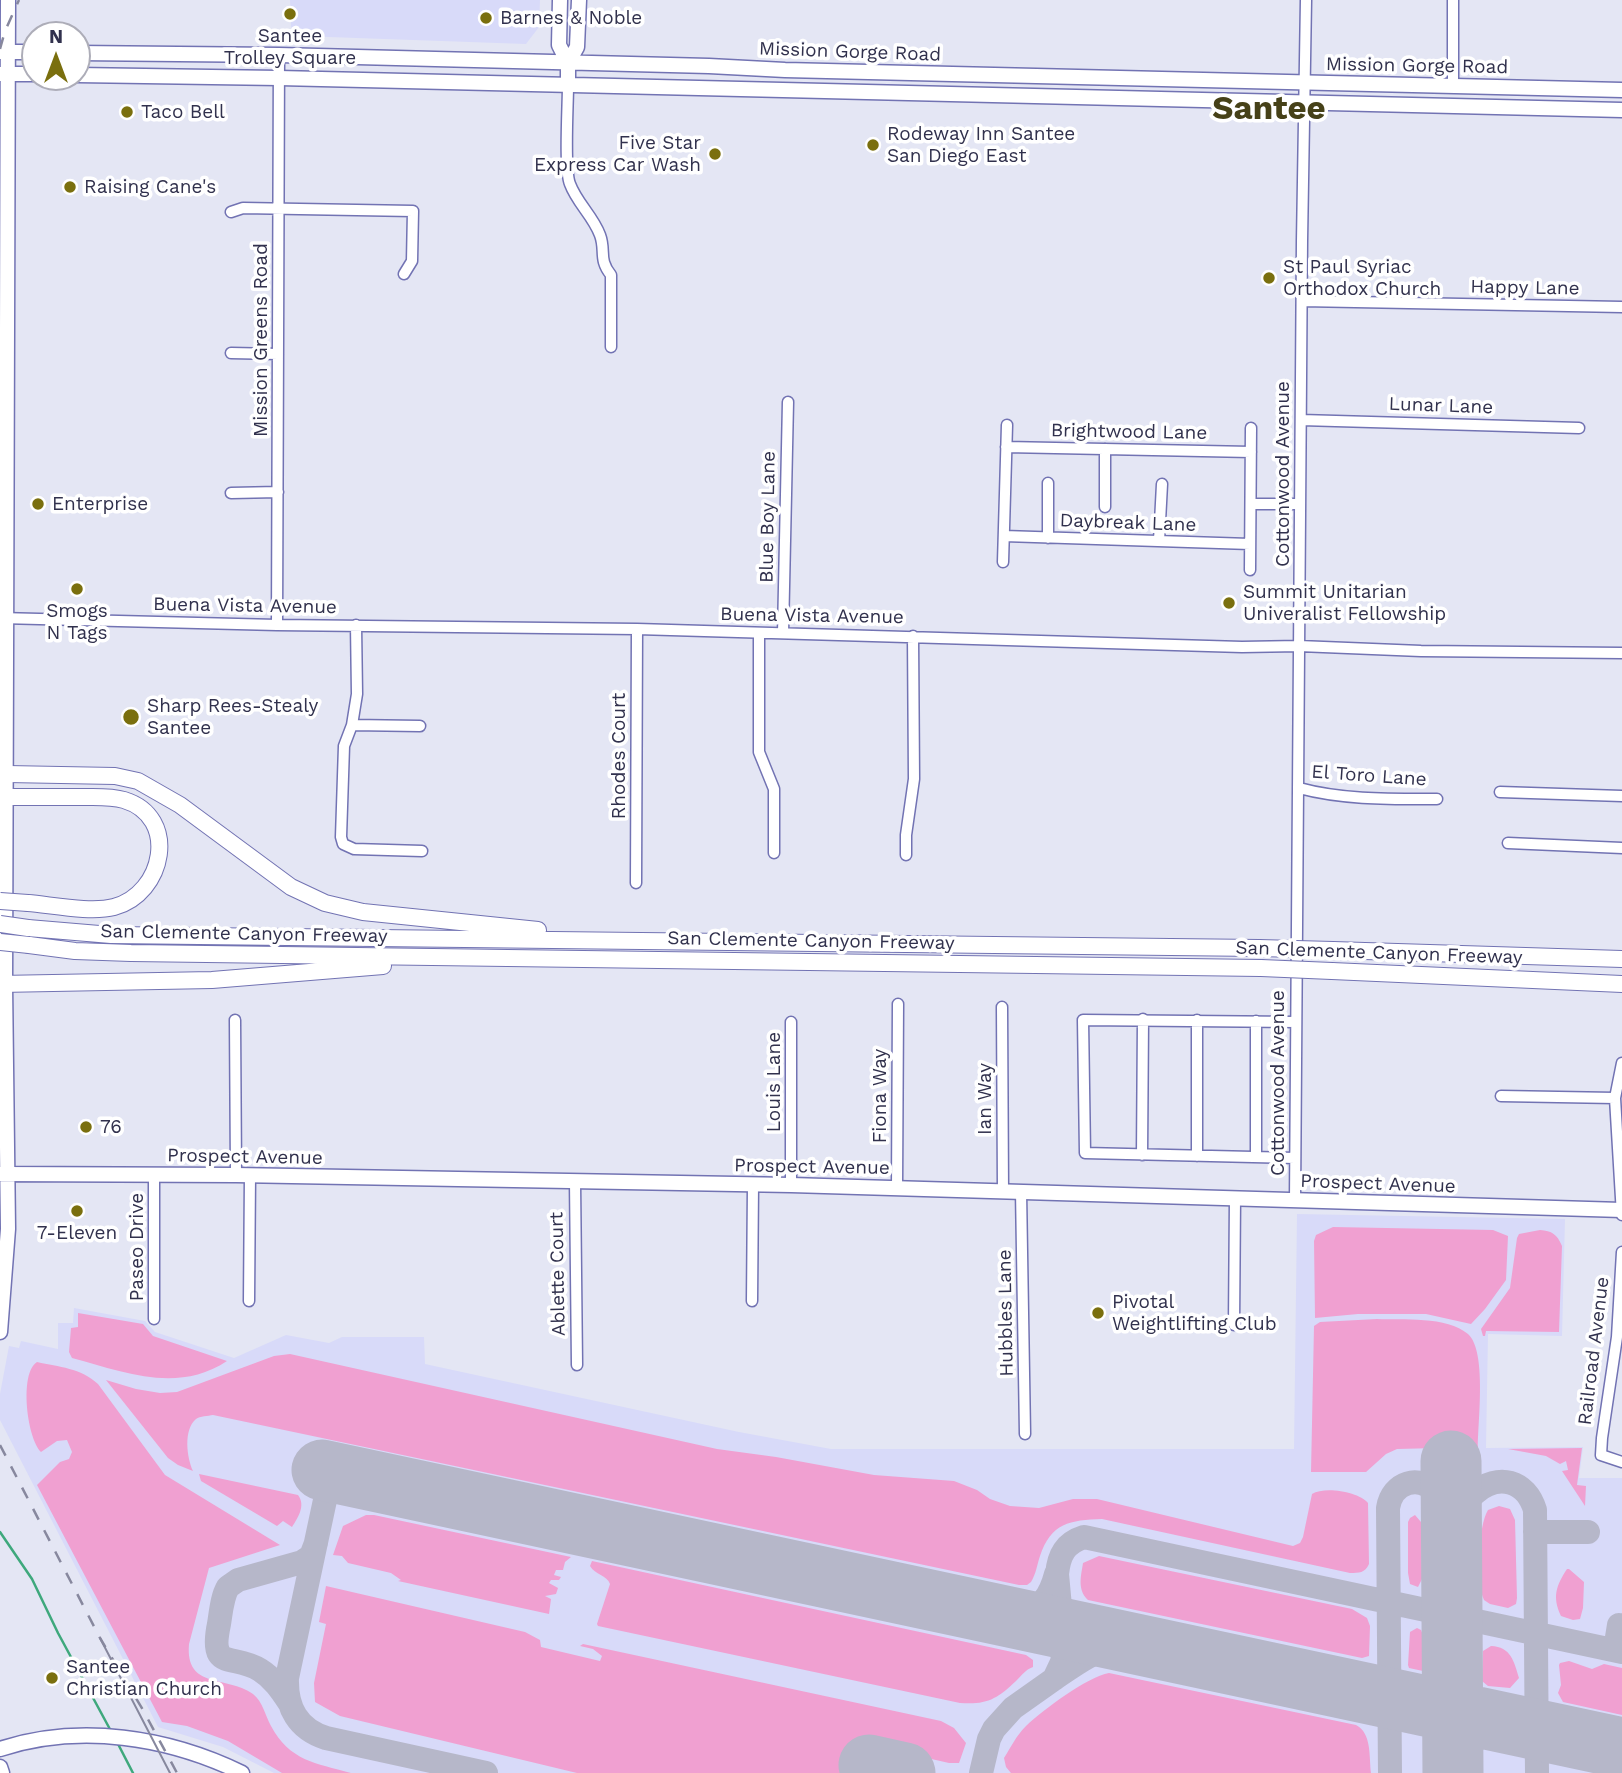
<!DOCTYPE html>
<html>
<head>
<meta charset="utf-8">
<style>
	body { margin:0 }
	#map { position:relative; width:1622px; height:1773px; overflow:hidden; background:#e4e6f4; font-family:"Work Sans",sans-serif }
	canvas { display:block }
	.north { position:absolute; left:21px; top:21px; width:70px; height:70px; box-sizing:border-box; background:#fff; border:2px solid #adadb8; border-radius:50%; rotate:0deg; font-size:19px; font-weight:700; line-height:28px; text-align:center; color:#31314d }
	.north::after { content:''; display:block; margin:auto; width:24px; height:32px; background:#7a6f0e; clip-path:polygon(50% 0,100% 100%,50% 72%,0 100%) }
</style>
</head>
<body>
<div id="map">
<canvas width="1622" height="1773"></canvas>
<div class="north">N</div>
</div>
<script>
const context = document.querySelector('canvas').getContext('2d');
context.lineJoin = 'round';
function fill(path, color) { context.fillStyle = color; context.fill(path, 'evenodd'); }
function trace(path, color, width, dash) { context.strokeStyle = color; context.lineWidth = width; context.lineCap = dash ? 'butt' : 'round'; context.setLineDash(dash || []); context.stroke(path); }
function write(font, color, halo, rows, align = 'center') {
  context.font = font + ' "Work Sans",sans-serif'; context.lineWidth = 7; context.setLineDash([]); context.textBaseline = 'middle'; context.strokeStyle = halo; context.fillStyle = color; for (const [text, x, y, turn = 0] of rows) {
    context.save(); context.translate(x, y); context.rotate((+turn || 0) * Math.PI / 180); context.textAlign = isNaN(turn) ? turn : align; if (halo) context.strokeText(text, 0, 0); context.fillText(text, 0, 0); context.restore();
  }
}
fill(new Path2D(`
	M290 0H540L539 27 526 44 300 36 291 27Z
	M1297 1214 1565 1219 1562 1336 1488 1334 1486 1448 1583 1447 1579 1478H1622V1773H274L223 1747 158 1727 0 1420V1394L9 1346 19 1348 21 1341 58 1349V1323H73L74 1308 145 1321 155 1332 234 1358 286 1335 329 1343 342 1337H424L425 1364 739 1432 831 1449H1294Z`), '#d8daf9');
fill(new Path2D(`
	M1333 1227 1493 1230 1508 1236 1506 1280 1485 1309 1471 1324 1426 1314H1358L1315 1318 1314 1241 1316 1235Z
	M1540 1230C1552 1231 1557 1234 1562 1246L1559 1332 1486 1331 1485 1336H1483L1481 1329 1510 1288 1517 1238 1519 1234Z
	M78 1313 143 1324 153 1336 227 1361C177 1394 124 1372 72 1358L69 1352 71 1328 78 1327Z
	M1377 1319C1402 1320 1447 1316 1468 1334 1487 1351 1478 1421 1478 1447L1397 1449 1386 1454 1366 1472H1311L1314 1326 1320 1322Z
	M290 1354 717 1449 776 1457 874 1475 954 1481 977 1490 990 1499 1010 1506 1039 1508 1073 1499H1097L1293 1546 1300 1543 1303 1537 1312 1494C1325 1486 1359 1492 1368 1503L1369 1564C1365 1573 1359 1573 1350 1573L1102 1519C1070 1520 1051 1523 1040 1556 1037 1565 1036 1574 1031 1582L1027 1585H1019L213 1415C208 1416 200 1416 196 1419 183 1430 187 1458 193 1471L178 1465 168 1458 106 1380 136 1389 160 1393 177 1392 274 1356Z
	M37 1362C59 1367 81 1368 98 1384L165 1475 280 1545 209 1568 189 1644C185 1690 227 1675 253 1694 263 1702 265 1715 271 1726 290 1761 315 1763 351 1773H282L228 1741 187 1726 162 1722 37 1485 60 1462 69 1459 72 1452 67 1440 57 1441 41 1452C27 1438 19 1373 37 1362Z
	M1582 1448 1577 1485 1586 1486 1585 1506 1562 1471 1568 1470 1566 1461 1560 1464 1546 1456 1508 1449Z
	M199 1474 298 1495C306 1505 298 1518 292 1527L283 1521 277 1526 201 1481Z
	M1499 1506 1510 1509 1515 1520 1517 1598 1516 1604 1508 1608 1490 1604 1484 1600C1476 1583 1478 1526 1488 1510Z
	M366 1515H374L571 1557 565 1562 563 1570H556L554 1575 561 1577 559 1580H551L549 1583 558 1588 556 1594 545 1596 551 1599 549 1614 398 1581 401 1580 391 1573 348 1563 342 1556 333 1555 343 1526Z
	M1415 1515 1421 1522 1422 1579 1418 1587 1410 1584 1408 1573V1522L1410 1518Z
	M1099 1556 1352 1609 1367 1618 1370 1626 1369 1656 1362 1658 1088 1600C1077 1590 1081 1576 1083 1563Z
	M592 1561 1026 1655 1033 1660V1667C1025 1670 1022 1675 1016 1681 997 1699 987 1705 960 1703L598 1626 597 1624 610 1584C607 1575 595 1575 590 1566Z
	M1567 1569H1569L1584 1582 1583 1608 1580 1619 1573 1620 1561 1616C1552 1597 1556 1586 1567 1569Z
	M326 1586 525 1632 540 1640 541 1647 600 1661 602 1656 593 1649 580 1646 583 1644 941 1721 954 1728 966 1743 959 1763H949L870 1745 866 1748 859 1773H577L340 1716 315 1702 314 1683 326 1624 319 1622Z
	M1417 1628 1421 1630 1423 1635V1671L1409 1668 1408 1665 1410 1632Z
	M1491 1646C1511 1647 1514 1661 1519 1678L1510 1688 1488 1686 1482 1681 1483 1651Z
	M1569 1661 1592 1669 1604 1664 1622 1668V1715L1563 1702 1558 1693 1561 1685 1559 1665 1560 1663Z
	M1109 1673 1356 1725C1372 1733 1369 1757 1371 1773H1011L1006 1767 1004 1758C1011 1747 1016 1736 1026 1726 1043 1710 1087 1677 1109 1673Z`), '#f0a0d1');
trace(new Path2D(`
	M0 1532 32 1579 58 1633 112 1733
	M117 1742 133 1773`), '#3ea87c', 2.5);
trace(new Path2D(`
	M331 1472 287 1678C286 1708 298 1729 326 1738L486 1773
	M1451 1531C1457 1517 1463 1503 1475 1493 1498 1473 1526 1480 1535 1510L1537 1773
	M1535 1532H1588
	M930 1598 1018 1616C1041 1609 1050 1597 1056 1574
	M1059 1600C1068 1633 1100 1634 1129 1641
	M1615 1650 1619 1625
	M1054 1679C1073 1666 1097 1648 1121 1645 1144 1643 1198 1659 1223 1664
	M289 1702C281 1690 273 1678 260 1670 232 1653 209 1672 219 1624 221 1612 222 1597 228 1587L238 1580 302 1562 311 1556 316 1543
	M981 1773 989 1739 994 1729 1013 1708 1054 1679 1062 1662 1064 1650 1057 1574C1059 1555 1065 1543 1084 1537L1622 1652
	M1390 1773 1388 1508C1392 1482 1420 1473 1437 1494 1445 1504 1448 1518 1451 1531`), '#b6b7c9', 24);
trace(new Path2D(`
	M1451 1461 1453 1773
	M322 1470 1622 1748
	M869 1765 905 1773`), '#b6b7c9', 61);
const minor = new Path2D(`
	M568 86C568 105 564 170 570 184 577 203 593 216 600 235 606 251 598 259 611 275V347
	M1453 86V0
	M231 212 243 208 413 211 412 261 404 274
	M1302 301 1622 307
	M231 353 278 354
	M1301 420 1579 428
	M1006 447 1251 452
	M231 493 278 492
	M1251 504H1300
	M1105 507V449
	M1004 536 1250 544
	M1048 538V483
	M1159 541 1162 484
	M1003 562 1007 425
	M1250 570 1251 428
	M0 618 277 625 637 629 1242 647 1299 646 1421 651 1622 653
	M277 625 279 55
	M356 625 357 694 352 725 344 746 341 837 343 844 354 849 422 851
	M759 633V752L774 789V853
	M783 633 788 402
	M352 725 420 726
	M1299 788C1343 800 1391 799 1437 799
	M1500 792 1622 796
	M1508 843 1622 848
	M906 855V835L914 779 913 636
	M636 883 637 629
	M1002 1007 1003 1192
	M235 1020 236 1175
	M791 1022V1185
	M1622 1063 1615 1098 1622 1215
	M1501 1096 1615 1098
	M1142 1155 1143 1019
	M1197 1156V1020
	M1256 1157V1021
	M1295 1158 1085 1153 1083 1020 1296 1022
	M154 1175V1319
	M575 1182 577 1365
	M897 1188 898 1004
	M1021 1191 1025 1434
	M1295 1200 1302 241 1306 0
	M1622 1252 1617 1337 1602 1438 1601 1455 1622 1462
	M249 1301 250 1175
	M752 1301 753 1185
	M1234 1325 1235 1198`);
const major = new Path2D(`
	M560 0 559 45 568 63V86
	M1 52H35
	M77 53 279 55 709 66 785 70 1622 90
	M568 63 577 47 579 0
	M1 74H35
	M77 75 279 78 1622 110
	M0 1174 236 1175 791 1185 1622 1210
	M0 1332 8 1229 5 984 8 0
	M0 1749C80 1723 168 1737 242 1773
	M0 1767 2 1773`);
const highway = new Path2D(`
	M7 774 115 776 138 781 180 805 291 887 325 903 363 912 538 930
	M7 797C32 797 57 797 82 797 95 797 111 796 124 800 180 817 164 894 114 907 91 913 52 905 28 903
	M28 928 111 935 1259 948
	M29 945 75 951 131 953 1261 968
	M1333 950 1622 959
	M1332 971 1622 984
	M0 984 212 980 383 966`);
trace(minor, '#7273b3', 13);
trace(major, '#7273b3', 17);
trace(highway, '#7273b3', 18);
trace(minor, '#fff', 10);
trace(major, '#fff', 14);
trace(highway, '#fff', 16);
trace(new Path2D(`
	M100 1638 170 1773`), '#87889e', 2);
trace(new Path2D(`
	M0 49 5 31 19 0
	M0 1445 100 1638 143 1710 177 1773`), '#87889e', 2.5, [12, 12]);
const highwayBridge = new Path2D(`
	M0 901 28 903
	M0 924 28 928
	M0 942 29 945
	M1259 948 1333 950
	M1261 968 1332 971`);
trace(highwayBridge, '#7273b3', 18, []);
trace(highwayBridge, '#fff', 16);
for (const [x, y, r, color] of [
	[290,14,7,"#7a6f0e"],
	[486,18,7,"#7a6f0e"],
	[127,112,7,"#7a6f0e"],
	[873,145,7,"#7a6f0e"],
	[715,154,7,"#7a6f0e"],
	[70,187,7,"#7a6f0e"],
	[1269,278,7,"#7a6f0e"],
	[38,504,7,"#7a6f0e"],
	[77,589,7,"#7a6f0e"],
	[1229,603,7,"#7a6f0e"],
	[131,717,9,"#7a6f0e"],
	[86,1127,7,"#7a6f0e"],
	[77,1211,7,"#7a6f0e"],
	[1098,1313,7,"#7a6f0e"],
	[52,1678,7,"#7a6f0e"]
]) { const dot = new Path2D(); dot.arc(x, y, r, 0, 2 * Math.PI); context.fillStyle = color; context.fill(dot); trace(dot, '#fff', 2.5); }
write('19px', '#31314d', '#fff', [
	["Barnes & Noble",500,18],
	["Santee",290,36,"center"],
	["Trolley Square",290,58,"center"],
	["Taco Bell",141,112],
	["Rodeway Inn Santee",887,134],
	["San Diego East",887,156],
	["Five Star",701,143,"right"],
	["Express Car Wash",701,165,"right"],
	["Raising Cane's",84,187],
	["St Paul Syriac",1283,267],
	["Orthodox Church",1283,289],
	["Enterprise",52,504],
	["Summit Unitarian",1243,592],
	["Univeralist Fellowship",1243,614],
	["Smogs",77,611,"center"],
	["N Tags",77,633,"center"],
	["Sharp Rees-Stealy",147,706],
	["Santee",147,728],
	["76",100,1127],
	["7-Eleven",77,1233,"center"],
	["Pivotal",1112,1302],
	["Weightlifting Club",1112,1324],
	["Santee",66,1667],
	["Christian Church",66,1689]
], 'left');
write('19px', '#31314d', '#fff', [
	["Mission Gorge Road",850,52,2],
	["Mission Gorge Road",1417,66,1],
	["Happy Lane",1525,288,1],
	["Mission Greens Road",261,340,-90],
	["Lunar Lane",1441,406,2],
	["Brightwood Lane",1129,432,1],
	["Cottonwood Avenue",1283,474,-90],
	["Blue Boy Lane",768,517,-89],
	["Daybreak Lane",1128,523,2],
	["Buena Vista Avenue",245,606,1],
	["Buena Vista Avenue",812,616,1],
	["Rhodes Court",619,756,-90],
	["El Toro Lane",1369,776,4],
	["San Clemente Canyon Freeway",244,934,1],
	["San Clemente Canyon Freeway",811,941,1],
	["San Clemente Canyon Freeway",1379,953,2],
	["Louis Lane",774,1082,-90],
	["Cottonwood Avenue",1278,1083,-90],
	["Fiona Way",880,1096,-90],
	["Ian Way",985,1099,-90],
	["Prospect Avenue",245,1157,1],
	["Prospect Avenue",812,1167,1],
	["Prospect Avenue",1378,1184,2],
	["Paseo Drive",137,1247,-90],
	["Ablette Court",558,1274,-91],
	["Hubbles Lane",1006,1313,-91],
	["Railroad Avenue",1594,1351,-83]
]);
write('bold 33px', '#464118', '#fff', [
	["Santee",1269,109]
]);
</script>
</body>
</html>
